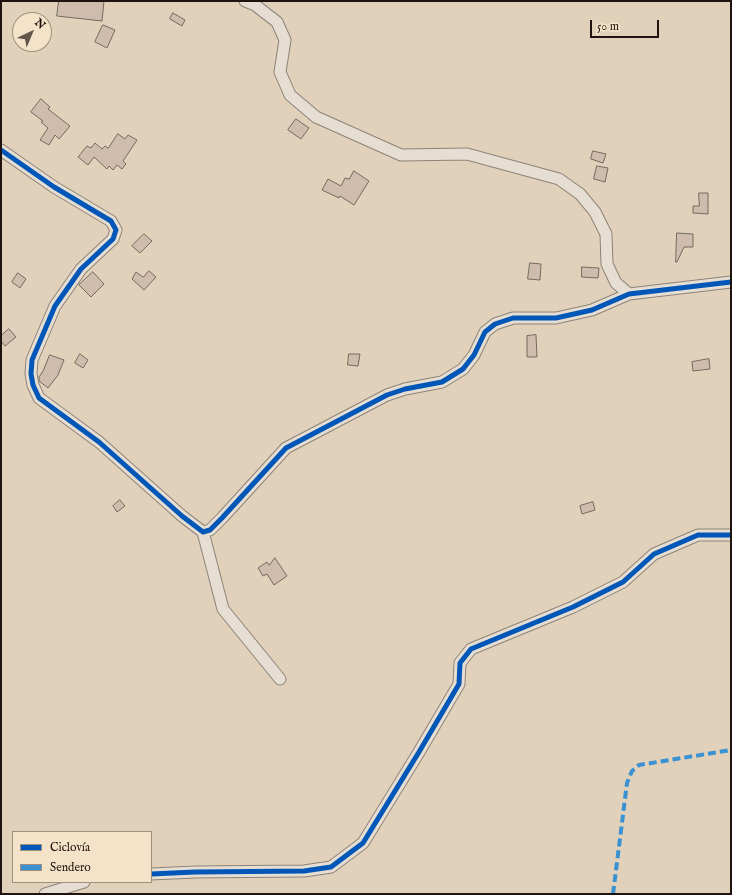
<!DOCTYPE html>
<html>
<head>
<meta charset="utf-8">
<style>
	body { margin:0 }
	#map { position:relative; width:732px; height:895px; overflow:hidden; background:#e1d1bb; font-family:"IM FELL English",serif }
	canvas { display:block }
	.frame { position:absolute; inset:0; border:2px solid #1e130e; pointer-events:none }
	.legend { position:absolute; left:12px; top:831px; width:140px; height:52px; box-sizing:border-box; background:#f5e3c9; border:1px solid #9f907e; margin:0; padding:5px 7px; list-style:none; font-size:12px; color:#1e130e }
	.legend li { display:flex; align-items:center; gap:8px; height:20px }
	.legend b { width:20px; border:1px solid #9f907e }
	.north { position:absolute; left:12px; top:12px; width:40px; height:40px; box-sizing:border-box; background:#f5e3c9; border:1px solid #9f907e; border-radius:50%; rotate:44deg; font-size:11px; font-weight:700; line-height:16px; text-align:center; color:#1e130e }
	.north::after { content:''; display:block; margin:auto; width:14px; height:18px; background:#62564b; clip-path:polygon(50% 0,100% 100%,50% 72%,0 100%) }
	.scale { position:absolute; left:590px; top:20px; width:69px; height:18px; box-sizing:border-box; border:2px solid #1e130e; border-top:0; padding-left:5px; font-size:12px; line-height:14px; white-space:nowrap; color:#1e130e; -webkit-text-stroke:3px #f5e3c9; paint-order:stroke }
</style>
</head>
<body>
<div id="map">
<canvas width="732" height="895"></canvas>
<div class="frame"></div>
<ul class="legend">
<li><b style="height:5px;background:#0057b8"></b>Ciclovía</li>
<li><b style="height:5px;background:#3a92d2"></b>Sendero</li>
</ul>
<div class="north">N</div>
<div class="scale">50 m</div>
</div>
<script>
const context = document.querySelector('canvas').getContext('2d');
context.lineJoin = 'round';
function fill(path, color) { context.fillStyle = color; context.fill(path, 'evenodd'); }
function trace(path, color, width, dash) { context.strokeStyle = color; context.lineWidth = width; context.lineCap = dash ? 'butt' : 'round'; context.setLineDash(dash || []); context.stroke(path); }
const building = new Path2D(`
	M59 1H104L102 21 57 16Z
	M173 13 185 20 182 26 170 19Z
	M103 25 115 30 107 48 95 42Z
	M41 99 50 107 48 109 70 126 59 139 55 135 49 145 40 140 48 128 41 122 43 121 31 112Z
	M296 119 309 128 301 139 288 130Z
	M118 134 125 139 128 135 137 140 123 161 126 164 122 169 117 165 113 170 109 166 107 169 94 157 88 165 78 157 87 146 91 148 95 143 102 149 105 146 108 148Z
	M593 151 606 154 603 163 591 159Z
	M597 166 608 168 605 182 594 179Z
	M354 171 369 181 354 205 340 196 339 198 322 190 328 179 341 186 345 178 349 179Z
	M699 193H708V214L693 213V206H699Z
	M677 233 693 234V247H684L677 262H676Z
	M144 234 152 241 140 253 132 246Z
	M530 263 541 264 540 280 528 279Z
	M582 267 599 268 598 278 582 277Z
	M149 271 156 277 144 290 132 279 136 272 143 277Z
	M93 272 104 284 91 297 79 285Z
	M18 273 26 279 20 288 12 282Z
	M9 329 16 337 5 346 1 341V336Z
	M536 335 537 357H527V336Z
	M80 354 88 360 83 368 75 363Z
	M349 354H360L358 366 348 365Z
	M50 355 64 360 58 375 48 388 39 381V377L43 371Z
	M709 359 710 369 693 371 692 362Z
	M120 500 125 506 117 512 113 506Z
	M593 502 595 510 582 514 580 506Z
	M275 558 287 576 274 585 267 574 263 576 258 568 267 562 269 565Z`);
fill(building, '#cfbcad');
trace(building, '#736a5f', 1);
const street = new Path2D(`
	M245 1 255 5 277 22 285 40 280 72 290 95 316 117 401 155 467 154 559 179 580 194 595 212 606 234 607 264 616 283 629 294
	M1 150 54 187 111 221 116 230 113 239 81 269 55 306 32 360 31 374 33 385 39 398 99 442 182 516 203 532 210 530 222 518 286 448 387 395 405 389 442 382 463 369 474 355 485 332 495 324 513 318H556L592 310 629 294 731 282
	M203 532 223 609 280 679
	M151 874 195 872 304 871 331 867 363 843 419 752 459 684 460 663 471 649 573 607 623 582 654 554 698 535H731
	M45 894 84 882`);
trace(street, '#8d8377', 13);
trace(street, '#e6ded3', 11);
trace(new Path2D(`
	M613 894 627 783 632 771 639 765 731 750`), '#3a92d2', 4, [8, 4]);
trace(new Path2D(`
	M1 150 54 187 111 221 116 230 113 239 81 269 55 306 32 360 31 374 33 385 39 398 99 442 182 516 203 532 210 530 222 518 286 448 387 395 405 389 442 382 463 369 474 355 485 332 495 324 513 318H556L592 310 629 294 731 282
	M151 874 195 872 304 871 331 867 363 843 419 752 459 684 460 663 471 649 573 607 623 582 654 554 698 535H731`), '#0057b8', 5);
</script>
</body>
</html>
